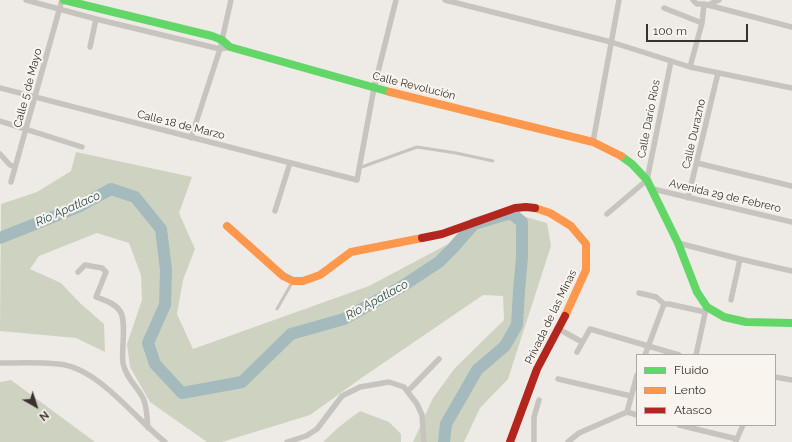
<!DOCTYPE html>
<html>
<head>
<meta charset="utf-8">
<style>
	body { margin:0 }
	#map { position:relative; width:792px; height:442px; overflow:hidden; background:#eeebe6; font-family:Raleway,sans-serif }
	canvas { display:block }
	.legend { position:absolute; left:636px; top:354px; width:140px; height:72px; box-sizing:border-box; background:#f9f5ee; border:1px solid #aca7a0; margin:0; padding:5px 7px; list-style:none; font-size:12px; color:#38312c }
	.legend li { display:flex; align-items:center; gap:8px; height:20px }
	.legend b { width:20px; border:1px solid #aca7a0 }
	.north { position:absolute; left:16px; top:386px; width:40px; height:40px; -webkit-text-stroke:3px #f9f5ee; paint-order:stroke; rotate:141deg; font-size:11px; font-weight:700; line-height:16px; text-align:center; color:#38312c }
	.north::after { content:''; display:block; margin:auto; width:14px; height:18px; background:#38312c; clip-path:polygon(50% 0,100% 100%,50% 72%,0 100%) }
	.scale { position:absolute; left:646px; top:24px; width:102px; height:18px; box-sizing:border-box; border:2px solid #38312c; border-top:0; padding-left:5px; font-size:12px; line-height:14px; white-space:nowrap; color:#38312c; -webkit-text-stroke:3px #f9f5ee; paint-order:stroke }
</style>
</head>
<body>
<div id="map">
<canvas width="792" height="442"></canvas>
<ul class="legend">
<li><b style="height:5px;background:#63d668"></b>Fluido</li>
<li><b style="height:5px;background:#ff974d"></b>Lento</li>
<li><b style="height:5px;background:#b3261e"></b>Atasco</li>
</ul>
<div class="north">N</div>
<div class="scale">100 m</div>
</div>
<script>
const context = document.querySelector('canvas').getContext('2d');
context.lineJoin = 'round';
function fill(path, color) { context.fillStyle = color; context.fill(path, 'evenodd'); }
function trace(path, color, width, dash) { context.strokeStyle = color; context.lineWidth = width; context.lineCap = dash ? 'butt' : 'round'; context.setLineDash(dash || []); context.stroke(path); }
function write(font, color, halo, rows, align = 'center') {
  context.font = font + ' Raleway,sans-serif'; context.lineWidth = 4; context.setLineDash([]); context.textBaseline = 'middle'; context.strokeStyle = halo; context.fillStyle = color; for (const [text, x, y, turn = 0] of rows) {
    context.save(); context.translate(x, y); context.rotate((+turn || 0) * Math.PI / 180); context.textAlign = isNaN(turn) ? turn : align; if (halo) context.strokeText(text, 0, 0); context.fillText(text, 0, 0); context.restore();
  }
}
fill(new Path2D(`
	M76 152 192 177 179 213 195 249 183 280 177 314 193 349 369 286 482 226 522 216 547 223 551 246 508 379 480 408 464 442H413L433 398 455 368 504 320 503 296 483 295 360 379 310 415 222 442H207L150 402 130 367 127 344 142 300 141 275 129 243 97 233 39 256 30 269 61 283 80 303 104 324 105 352 76 338 0 331 1 204 37 192 71 171Z
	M11 380 95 442H0V382Z
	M360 411 389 422 401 434V442H323L340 426Z`), '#ced3c1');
trace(new Path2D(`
	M0 238 78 207 111 189 135 197 161 229 166 270 165 305 148 343 155 364 182 393 242 382 291 334 344 319 401 287 439 262 452 249 474 224 511 213 522 222V257L519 291 517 325 505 346 477 370 446 424 444 442`), '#a4babd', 12);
trace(new Path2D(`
	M359 168 417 147 456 153 493 161
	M277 309 293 281`), '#c7c3be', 3);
trace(new Path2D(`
	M26 0 96 19 220 49 230 47
	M445 0 611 42 690 67 792 88
	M693 0 697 4H704L792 27
	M708 5 719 0
	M664 8 702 23
	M90 47 96 19
	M690 67 702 23 704 4
	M0 88 357 180 374 88 396 0
	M0 121 82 147
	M191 138 220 49 231 0
	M593 142 619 0
	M0 154 10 165 15 167
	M697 163 792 186
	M11 182 62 0
	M653 189 792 222
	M688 198 718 73
	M275 211 290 163
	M607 214 647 180 671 61
	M678 243 740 259 792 271
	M78 272 85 265 102 268 106 272 96 297C104 300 115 303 120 311 127 320 121 350 123 363 126 378 136 385 143 398 147 406 147 419 148 428
	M639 293 656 297 664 304
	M731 300 740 259
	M557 328 582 342
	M577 352 590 329 679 355
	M645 355 664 304H669L705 312
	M696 355 706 309
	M0 363C19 363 39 362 58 364 98 367 134 418 165 442
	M775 377 792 380
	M558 379 631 396
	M408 391 439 359
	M627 412 637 375
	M627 412 637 415
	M679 425 737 439
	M736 441 743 425
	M287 442 306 436 317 429 342 396 360 387 389 382 404 387 417 404 422 415 424 442
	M534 442V417L539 400
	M568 442 579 433 627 412`), '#c7c3be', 5.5);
trace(new Path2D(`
	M64 0 212 36 222 40 230 47 390 92
	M621 156 632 164 647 180 678 243 697 292 707 307 724 317 746 322 792 323`), '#63d668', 8);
trace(new Path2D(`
	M390 92 593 142 621 156
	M535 208 550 213 571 226 586 244V270L565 316
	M227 226 283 276 293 281H303L320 275 351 252 422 238`), '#ff974d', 8);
trace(new Path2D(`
	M422 238 442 234 515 208 526 207 535 208
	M510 442 537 369 565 316`), '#b3261e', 8);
write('11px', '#38312c', '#f9f5ee', [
	["Calle Revolución",414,86,14],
	["Calle 5 de Mayo",28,88,-75],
	["Calle Darío Ríos",649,119,-79],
	["Calle 18 de Marzo",181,125,14],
	["Calle Durazno",694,134,-77],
	["Avenida 29 de Febrero",725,196,13],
	["Privada de las Minas",551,317,-64]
]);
write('italic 12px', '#264d55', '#f9f5ee', [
	["Rio Apatlaco",68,209,-24],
	["Rio Apatlaco",377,300,-29]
]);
</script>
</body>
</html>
